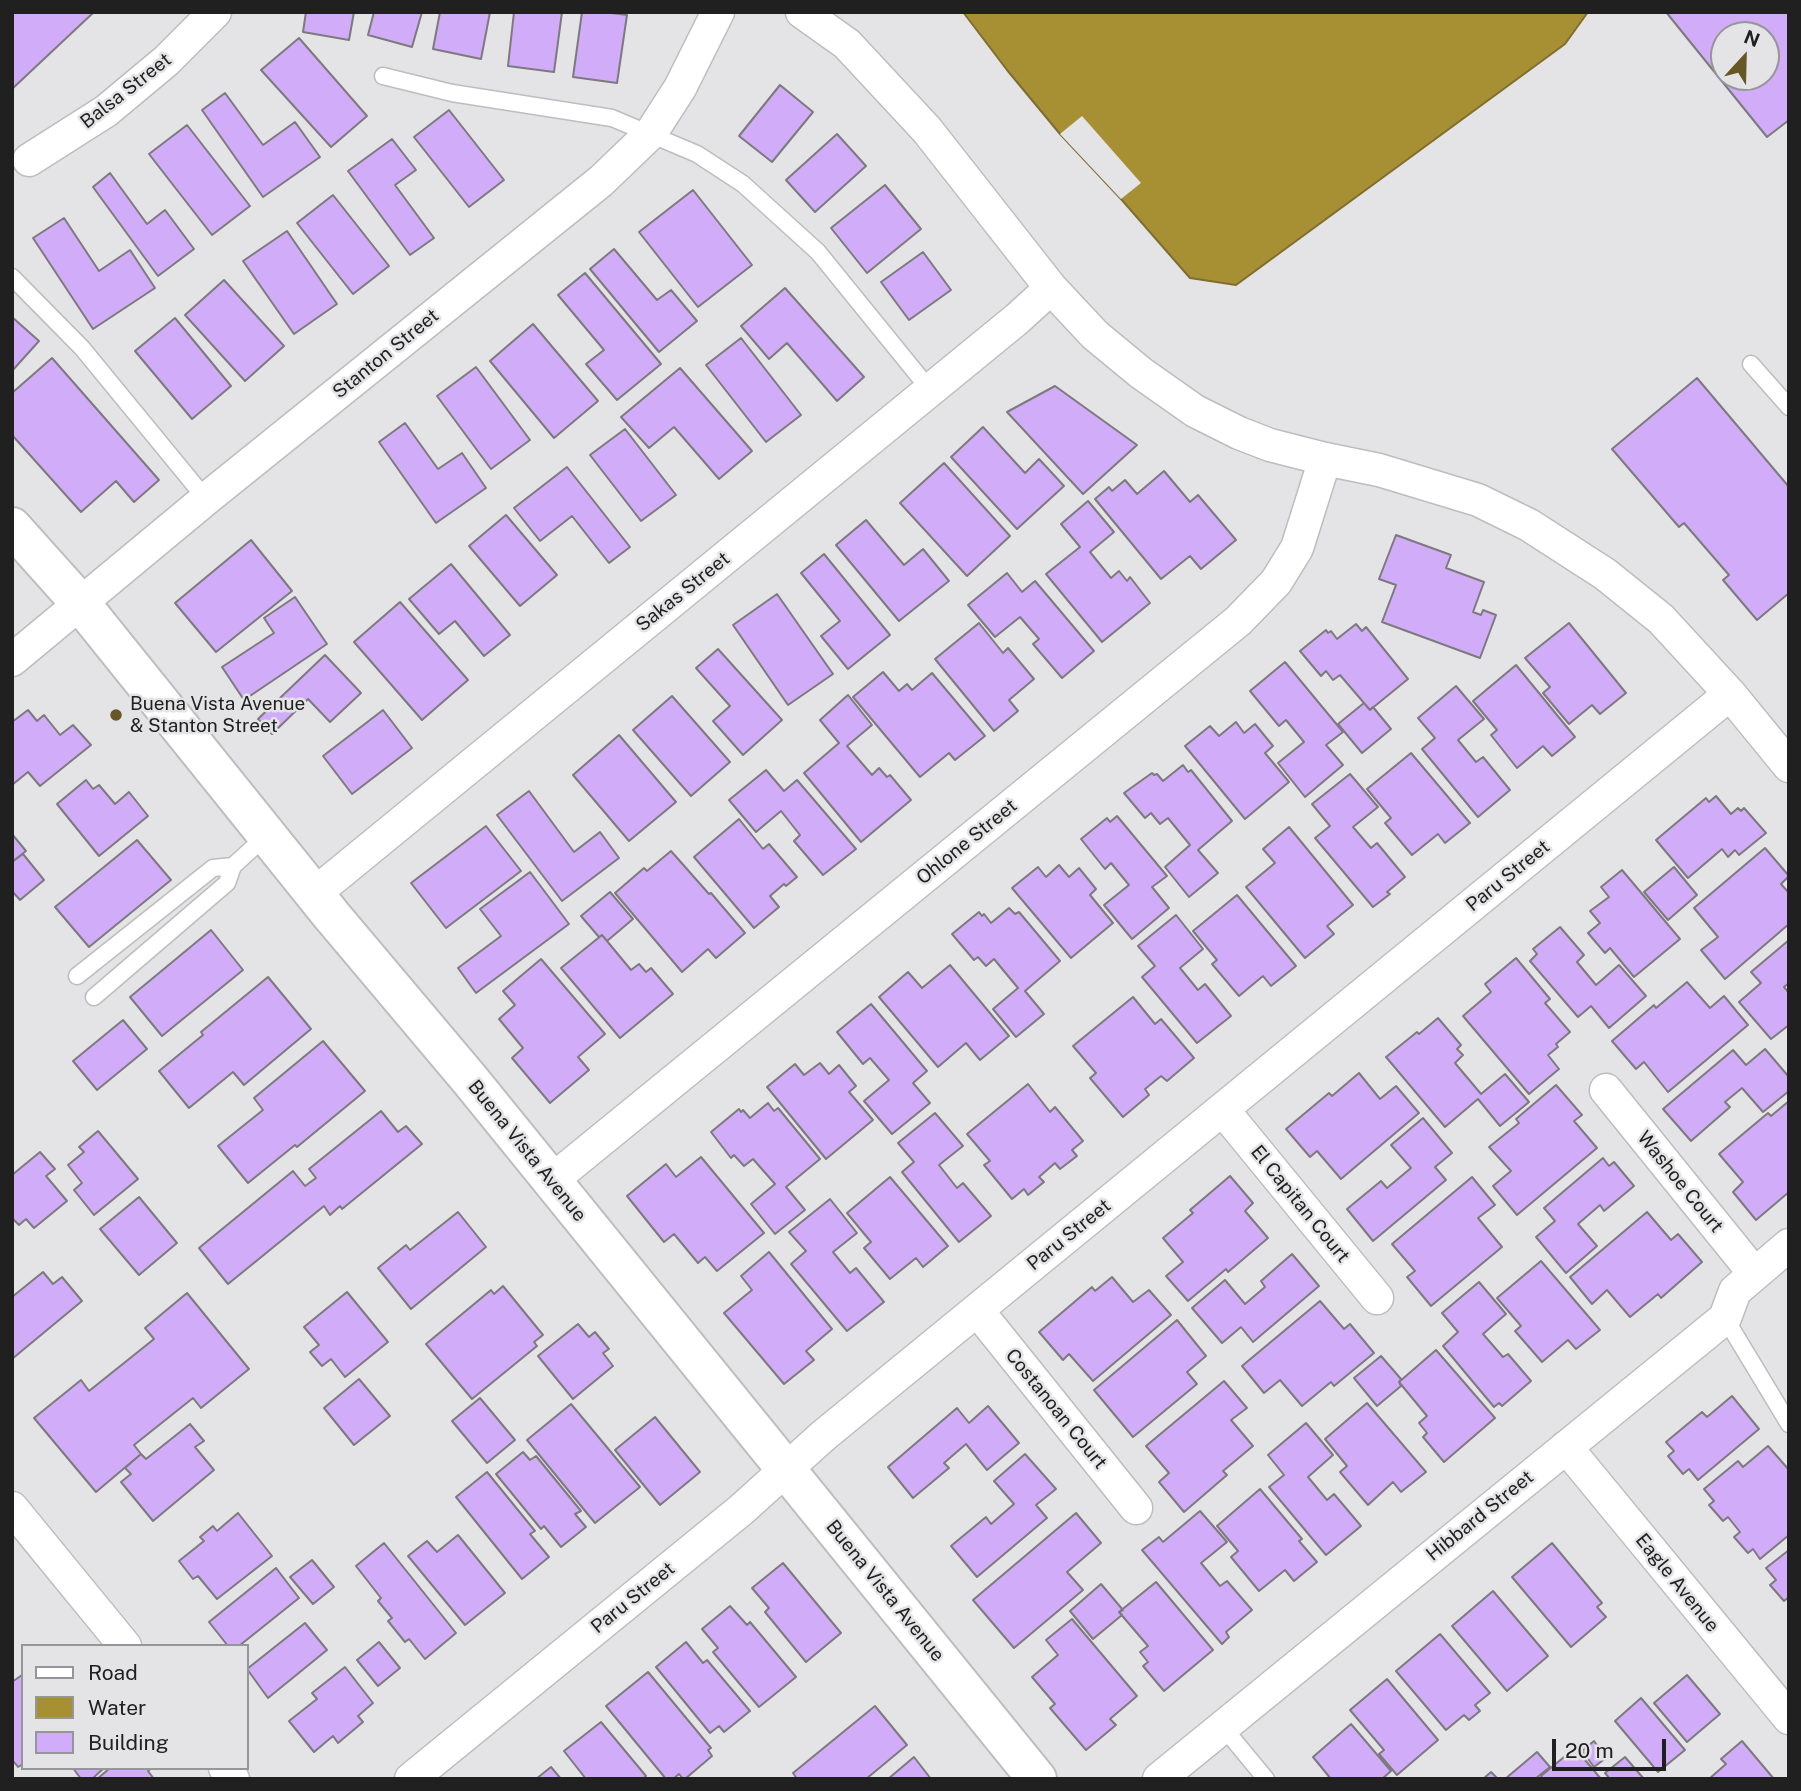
<!DOCTYPE html>
<html>
<head>
<meta charset="utf-8">
<style>
	body { margin:0 }
	#map { position:relative; width:1801px; height:1791px; overflow:hidden; background:#e4e3e6; font-family:"Public Sans",sans-serif }
	canvas { display:block }
	.frame { position:absolute; inset:0; border:14px solid #212021; pointer-events:none }
	.legend { position:absolute; left:21px; top:1644px; width:228px; height:126px; box-sizing:border-box; background:#e4e3e6; border:2px solid #969597; margin:0; padding:9px 12px; list-style:none; font-size:21px; color:#212021 }
	.legend li { display:flex; align-items:center; gap:14px; height:35px }
	.legend b { width:35px; border:2px solid #969597 }
	.north { position:absolute; left:1710px; top:21px; width:70px; height:70px; box-sizing:border-box; background:#e4e3e6; border:2px solid #969597; border-radius:50%; rotate:22deg; font-size:19px; font-weight:700; line-height:28px; text-align:center; color:#212021 }
	.north::after { content:''; display:block; margin:auto; width:24px; height:32px; background:#665725; clip-path:polygon(50% 0,100% 100%,50% 72%,0 100%) }
	.scale { position:absolute; left:1552px; top:1739px; width:114px; height:32px; box-sizing:border-box; border:4px solid #212021; border-top:0; padding-left:9px; font-size:21px; line-height:24px; white-space:nowrap; color:#212021; -webkit-text-stroke:5px #e4e3e6; paint-order:stroke }
</style>
</head>
<body>
<div id="map">
<canvas width="1801" height="1791"></canvas>
<div class="frame"></div>
<ul class="legend">
<li><b style="height:9px;background:#fff"></b>Road</li>
<li><b style="height:19px;background:#a78f34"></b>Water</li>
<li><b style="height:19px;background:#d1acf8"></b>Building</li>
</ul>
<div class="north">N</div>
<div class="scale">20 m</div>
</div>
<script>
const context = document.querySelector('canvas').getContext('2d');
context.lineJoin = 'round';
function fill(path, color) { context.fillStyle = color; context.fill(path, 'evenodd'); }
function trace(path, color, width, dash) { context.strokeStyle = color; context.lineWidth = width; context.lineCap = dash ? 'butt' : 'round'; context.setLineDash(dash || []); context.stroke(path); }
function write(font, color, halo, rows, align = 'center') {
  context.font = font + ' "Public Sans",sans-serif'; context.lineWidth = 5; context.setLineDash([]); context.textBaseline = 'middle'; context.strokeStyle = halo; context.fillStyle = color; for (const [text, x, y, turn = 0] of rows) {
    context.save(); context.translate(x, y); context.rotate((+turn || 0) * Math.PI / 180); context.textAlign = isNaN(turn) ? turn : align; if (halo) context.strokeText(text, 0, 0); context.fillText(text, 0, 0); context.restore();
  }
}
const water = new Path2D(`
	M963 12H1588L1565 44 1236 285 1190 278 1121 199 1060 134 1007 70Z`);
fill(water, '#a78f34');
trace(water, '#7f6e2e', 2);
fill(new Path2D(`
	M1082 116 1141 183 1121 199 1060 134Z`), '#e4e3e6');
const building = new Path2D(`
	M12 12H94L12 89Z
	M306 12H354L349 40 303 32Z
	M374 12H422L412 47 368 35Z
	M440 12H490L481 59 433 49Z
	M514 12H562L554 72 508 66Z
	M582 12H604L627 15 617 83 573 77Z
	M1666 12H1789V120L1767 137ZM1724 35H1766V77H1724Z
	M299 38 367 116 331 147 261 70Z
	M780 85 813 112 772 162 739 136Z
	M225 93 263 145 295 122 320 157 263 197 202 110Z
	M449 110 504 180 469 207 414 137Z
	M187 125 250 206 212 235 149 154Z
	M837 134 866 166 815 212 786 180Z
	M392 139 416 170 395 185 434 238 410 255 348 171Z
	M110 173 147 224 165 210 194 249 158 276 93 187Z
	M885 185 921 229 867 273 831 228Z
	M693 190 752 265 698 307 639 232Z
	M333 195 389 266 353 294 297 223Z
	M64 218 99 271 130 250 155 288 93 329 33 238Z
	M287 231 337 304 294 334 243 261Z
	M614 249 657 300 671 290 697 321 659 352 590 269Z
	M923 252 951 290 909 320 881 282Z
	M585 273 661 364 617 400 586 364 604 350 558 295Z
	M224 280 284 346 245 381 185 315Z
	M785 288 864 377 837 401 787 343 769 359 741 326Z
	M12 317 39 341 12 371Z
	M175 318 231 386 192 419 135 351Z
	M533 324 598 401 554 438 490 361Z
	M741 338 801 415 766 442 706 365Z
	M52 358 159 480 134 502 116 481 81 512 12 435V393Z
	M476 367 530 440 491 469 437 396Z
	M680 368 752 451 719 479 674 427 649 448 621 417Z
	M1697 378 1789 487V593L1757 620 1723 580 1729 575 1684 523 1679 527 1612 449Z
	M1055 386 1137 445 1083 494 1007 412Z
	M405 423 438 469 462 453 486 488 436 523 379 442Z
	M983 427 1025 473 1039 459 1064 486 1017 529 951 457Z
	M625 429 676 495 641 521 590 455Z
	M944 463 1010 536 967 576 900 503Z
	M567 467 630 547 609 563 572 516 540 541 514 508Z
	M1164 471 1190 502 1198 495 1236 540 1201 569 1190 556 1161 579 1095 499 1109 487 1112 491 1125 480 1137 494Z
	M1088 501 1114 532 1090 552 1111 578 1119 571 1127 581 1130 577 1150 603 1102 642 1046 574 1080 547 1061 524Z
	M506 515 557 575 520 606 469 546Z
	M866 520 904 565 923 549 949 581 899 621 836 545Z
	M1396 535 1451 555 1446 568 1484 582 1473 612 1481 615 1483 610 1496 615 1480 658 1382 622 1396 585 1379 579Z
	M251 540 292 591 216 652 175 603Z
	M824 554 890 635 848 669 821 636 840 621 801 573Z
	M451 564 510 635 484 656 455 621 439 634 409 599Z
	M1007 573 1022 592 1035 581 1094 651 1062 678 1033 644 1039 639 1020 617 995 637 968 605Z
	M777 594 833 674 788 705 733 625Z
	M295 597 327 644 244 700 222 667 274 633 264 618Z
	M400 602 468 680 422 720 354 642Z
	M979 623 1003 653 1008 648 1034 679 1009 700 1018 711 994 731 935 659Z
	M1569 623 1626 693 1600 714 1592 705 1569 724 1543 693 1550 687 1525 658Z
	M1356 624 1362 631 1366 627 1408 679 1370 710 1340 675 1333 680 1326 671 1321 676 1300 651 1326 630 1328 633 1331 631 1337 639Z
	M718 649 782 720 743 755 713 721 730 706 696 668Z
	M325 655 361 693 330 722 308 699 272 734 258 719Z
	M1285 662 1343 732 1326 745 1343 765 1305 797 1278 763 1304 742 1286 720 1279 726 1250 691Z
	M1516 665 1575 737 1552 756 1543 746 1517 768 1491 735 1497 730 1473 701Z
	M883 672 899 691 907 684 912 690 932 673 985 736 955 760 949 753 920 777 853 697Z
	M1456 686 1484 719 1458 740 1476 762 1483 757 1510 790 1478 817 1422 749 1435 738 1418 718Z
	M848 695 872 725 847 746 872 775 879 768 887 777 890 775 911 800 861 842 804 773 839 743 820 720Z
	M672 696 730 762 691 796 633 730Z
	M1364 703 1370 710 1373 707 1391 729 1362 753 1338 724Z
	M28 710 37 721 44 715 60 735 73 725 91 745 40 786 28 772 12 785V722Z
	M383 710 412 748 352 794 323 756Z
	M1236 722 1244 733 1255 724 1273 746 1265 753 1289 782 1245 819 1185 746 1210 726 1219 736Z
	M619 735 676 802 629 841 573 775Z
	M1411 753 1470 823 1445 843 1438 834 1412 855 1385 823 1391 818 1367 789Z
	M1183 765 1188 772 1191 770 1232 821 1198 850 1218 873 1189 897 1165 867 1190 845 1168 818 1160 824 1151 813 1145 818 1124 793 1152 773 1154 775 1157 774 1163 781Z
	M766 770 784 791 797 780 856 849 823 875 794 841 800 835 781 811 756 832 729 800Z
	M1350 774 1378 807 1353 827 1371 848 1377 843 1405 877 1387 892 1390 894 1373 907 1315 838 1330 826 1312 804Z
	M86 780 93 789 99 785 115 804 129 792 148 816 99 856 57 804Z
	M529 791 574 852 600 832 619 858 562 901 497 815Z
	M1716 796 1731 814 1738 808 1741 811 1744 808 1766 833 1739 855 1735 850 1728 857 1722 849 1688 878 1656 840 1706 798 1709 802Z
	M1117 816 1167 876 1152 887 1169 908 1132 939 1104 905 1129 885 1111 863 1105 869 1081 839 1107 818 1110 822Z
	M739 819 763 849 769 844 797 877 786 886 784 884 770 896 779 907 754 928 694 857Z
	M486 826 521 871 446 928 411 883Z
	M1289 827 1353 905 1327 926 1334 934 1305 958 1246 887 1275 863 1263 849Z
	M12 834 26 851 12 862Z
	M137 840 171 880 89 947 55 907Z
	M1765 848 1789 876 1781 884 1789 893V924L1725 979 1701 950 1718 937 1694 908Z
	M671 851 709 894 711 893 745 933 716 958 708 949 682 972 615 893 644 868 647 871Z
	M23 854 44 880 20 900 12 891V862Z
	M1059 865 1069 877 1079 868 1096 889 1090 895 1113 923 1071 958 1012 888 1038 867 1046 877Z
	M1674 867 1697 895 1668 920 1644 892Z
	M1622 870 1680 939 1634 977 1610 948 1605 953 1588 933 1600 923 1590 911 1609 897 1601 887Z
	M530 872 569 924 476 993 458 968 501 936 480 909Z
	M610 892 633 919 607 941 602 935 599 937 581 916Z
	M1237 895 1296 966 1271 986 1263 976 1239 996 1212 964 1217 960 1193 931Z
	M1009 908 1015 914 1019 912 1060 961 1025 991 1044 1014 1016 1037 993 1009 1018 988 994 959 986 966 978 957 974 960 952 934 979 912 982 916 984 914 991 923Z
	M1176 915 1203 949 1180 968 1198 990 1205 984 1231 1016 1197 1043 1142 977 1155 966 1138 946Z
	M1560 927 1584 955 1577 962 1596 985 1619 965 1646 996 1609 1028 1591 1006 1578 1017 1530 961 1537 954 1533 949Z
	M211 930 243 970 162 1036 130 997Z
	M602 935 631 970 639 964 646 972 651 968 673 994 620 1038 561 968Z
	M1789 940V983L1784 987 1789 993V1025L1771 1039 1739 1002 1761 983 1751 972Z
	M1516 958 1550 999 1545 1003 1570 1032 1556 1044 1558 1047 1548 1055 1559 1069 1529 1094 1463 1016 1491 992 1485 984Z
	M541 959 605 1034 578 1057 589 1070 550 1103 512 1058 523 1048 499 1019 515 1005 503 991Z
	M950 965 1009 1036 980 1060 966 1043 938 1067 879 997 908 972 922 988Z
	M268 977 311 1029 244 1085 233 1072 189 1108 159 1071 203 1035 201 1032Z
	M1687 982 1710 1008 1724 996 1748 1025 1668 1092 1644 1062 1636 1069 1612 1041 1654 1005 1656 1008Z
	M1133 997 1155 1024 1161 1019 1194 1058 1167 1081 1161 1076 1145 1089 1149 1095 1123 1117 1090 1078 1096 1073 1073 1046Z
	M871 1004 927 1071 913 1083 930 1103 892 1134 864 1101 889 1080 870 1058 863 1064 837 1032Z
	M1438 1018 1461 1045 1457 1049 1463 1055 1455 1063 1481 1094 1505 1074 1529 1102 1500 1126 1478 1099 1445 1127 1386 1057 1417 1032 1419 1034Z
	M123 1020 147 1049 97 1090 73 1061Z
	M323 1041 365 1091 297 1147 295 1145 248 1183 218 1146 263 1110 254 1098Z
	M1765 1049 1789 1077V1091L1763 1112 1742 1088 1725 1102 1730 1107 1691 1141 1663 1109 1733 1050 1746 1065Z
	M820 1063 829 1074 839 1065 856 1086 849 1092 873 1120 826 1159 767 1087 795 1064 804 1075Z
	M1359 1073 1380 1099 1396 1086 1419 1113 1341 1179 1317 1151 1310 1157 1286 1129 1329 1093 1332 1096Z
	M1028 1084 1050 1112 1055 1107 1083 1141 1072 1150 1077 1156 1060 1169 1055 1163 1039 1177 1044 1182 1028 1195 1024 1189 1012 1199 984 1165 990 1161 967 1134Z
	M1556 1085 1582 1115 1574 1121 1597 1148 1517 1215 1493 1186 1511 1171 1489 1147 1519 1123 1516 1119Z
	M1789 1101V1192L1756 1220 1733 1192 1743 1182 1719 1154 1768 1113 1771 1116Z
	M768 1103 774 1111 778 1108 820 1159 786 1187 805 1210 775 1234 751 1204 775 1184 753 1159 744 1166 734 1155 731 1158 711 1132 739 1109 741 1112 743 1110 750 1118Z
	M381 1111 398 1132 406 1126 422 1144 342 1209 340 1206 330 1215 324 1206 228 1284 199 1248 293 1171 305 1186 316 1178 309 1169Z
	M935 1113 963 1146 939 1165 957 1188 963 1183 991 1216 959 1242 902 1172 914 1162 898 1143Z
	M1423 1118 1452 1153 1435 1167 1446 1180 1373 1241 1347 1209 1381 1181 1387 1188 1411 1168 1391 1145Z
	M98 1131 138 1179 94 1215 74 1190 82 1183 68 1165 84 1152 79 1147Z
	M40 1152 55 1169 46 1176 67 1201 34 1228 26 1219 19 1225 12 1218V1175Z
	M701 1157 764 1233 717 1271 705 1257 698 1263 674 1234 664 1242 627 1196 666 1164 676 1177Z
	M1603 1158 1609 1166 1614 1162 1634 1186 1604 1211 1600 1205 1578 1224 1597 1246 1566 1273 1536 1237 1555 1221 1544 1208Z
	M1230 1176 1253 1203 1245 1211 1268 1238 1228 1272 1226 1269 1188 1301 1166 1276 1183 1262 1163 1238 1193 1213 1190 1210Z
	M890 1177 948 1246 923 1267 916 1258 890 1279 864 1248 871 1242 847 1213Z
	M1472 1177 1495 1205 1478 1218 1502 1247 1431 1306 1407 1277 1415 1271 1392 1244Z
	M139 1197 177 1243 139 1275 100 1229Z
	M830 1199 857 1233 833 1252 850 1273 856 1268 884 1302 847 1331 791 1264 806 1251 789 1232Z
	M458 1212 486 1247 411 1309 378 1268 406 1245 410 1250Z
	M1647 1212 1671 1240 1678 1234 1702 1262 1661 1298 1658 1294 1630 1317 1607 1290 1592 1304 1570 1277Z
	M769 1252 832 1329 806 1351 814 1360 784 1384 724 1313 752 1290 741 1276Z
	M1292 1254 1319 1286 1253 1342 1241 1327 1222 1343 1192 1308 1225 1280 1245 1304 1265 1287 1261 1281Z
	M1541 1261 1600 1330 1576 1349 1568 1340 1542 1362 1515 1331 1521 1326 1497 1298Z
	M43 1272 53 1284 62 1277 82 1301 12 1359V1297Z
	M1112 1277 1133 1302 1149 1290 1171 1315 1093 1381 1069 1354 1063 1360 1039 1332 1092 1287 1095 1291Z
	M1479 1282 1506 1314 1483 1334 1503 1357 1508 1354 1531 1381 1502 1406 1499 1403 1494 1407 1443 1346 1458 1332 1442 1313Z
	M503 1286 543 1335 534 1342 537 1346 472 1399 426 1344 491 1290 494 1294Z
	M347 1292 388 1342 345 1377 331 1359 322 1366 310 1352 319 1345 304 1327Z
	M187 1293 249 1369 201 1408 193 1398 134 1445 141 1454 96 1492 34 1418 81 1380 89 1391 154 1339 145 1328Z
	M1320 1301 1344 1329 1350 1324 1374 1353 1334 1386 1331 1382 1302 1406 1280 1380 1264 1393 1242 1366Z
	M1177 1320 1206 1356 1187 1372 1197 1384 1133 1437 1094 1390Z
	M578 1324 589 1337 595 1332 609 1349 603 1353 613 1366 573 1399 538 1356Z
	M1436 1350 1495 1418 1444 1462 1423 1437 1427 1433 1419 1423 1427 1416 1399 1382Z
	M1381 1356 1401 1379 1399 1382 1401 1386 1377 1406 1354 1378Z
	M359 1379 390 1416 354 1445 324 1408Z
	M1224 1381 1247 1408 1231 1420 1253 1446 1223 1471 1227 1475 1184 1512 1159 1482 1169 1473 1146 1446Z
	M1732 1396 1759 1429 1698 1480 1689 1469 1683 1474 1668 1456 1674 1451 1666 1442 1702 1412 1707 1417Z
	M480 1398 515 1440 487 1463 452 1421Z
	M1367 1403 1426 1472 1401 1492 1393 1482 1368 1505 1340 1472 1347 1466 1325 1439Z
	M571 1404 640 1487 595 1523 527 1440Z
	M988 1406 1019 1443 987 1470 966 1444 944 1463 949 1468 913 1498 888 1467 957 1408 969 1423Z
	M655 1417 700 1472 660 1505 615 1450Z
	M1306 1423 1333 1455 1308 1477 1327 1500 1334 1494 1361 1526 1326 1555 1269 1487 1284 1475 1268 1455Z
	M190 1424 204 1441 195 1447 214 1470 153 1521 121 1482 131 1474 125 1468 141 1454 146 1459Z
	M1768 1446 1789 1470V1535L1760 1559 1753 1549 1748 1553 1734 1537 1740 1532 1728 1517 1723 1521 1709 1505 1714 1501 1704 1489 1738 1461 1743 1467Z
	M523 1452 530 1460 536 1456 581 1511 575 1514 586 1527 561 1547 544 1526 541 1529 496 1474Z
	M1025 1454 1056 1489 1036 1505 1047 1518 977 1577 951 1546 986 1517 991 1524 1014 1504 994 1481Z
	M487 1472 535 1531 530 1534 549 1557 522 1579 456 1497Z
	M1260 1489 1302 1539 1299 1541 1317 1562 1294 1581 1285 1570 1259 1591 1231 1557 1238 1551 1217 1526Z
	M1200 1511 1227 1542 1201 1563 1220 1586 1227 1581 1252 1610 1226 1632 1229 1637 1222 1644 1142 1550 1159 1537 1163 1542Z
	M238 1513 272 1556 217 1599 198 1576 193 1579 179 1561 204 1541 200 1537 213 1526 217 1531Z
	M1076 1513 1101 1543 1067 1572 1083 1590 1014 1648 973 1600Z
	M458 1535 505 1593 465 1625 408 1556 427 1541 437 1552Z
	M384 1543 456 1633 425 1659 409 1639 405 1642 388 1621 392 1618 378 1601 381 1598 356 1566Z
	M1552 1543 1602 1603 1597 1607 1606 1617 1571 1647 1512 1577Z
	M1789 1550V1597L1784 1601 1770 1585 1776 1580 1766 1568Z
	M312 1560 334 1587 313 1604 290 1577Z
	M783 1563 841 1633 806 1662 765 1612 769 1608 752 1588Z
	M276 1568 299 1598 239 1646H228L209 1622Z
	M1156 1582 1213 1650 1164 1691 1143 1666 1148 1662 1140 1652 1148 1646 1119 1612Z
	M1101 1584 1123 1610 1119 1612 1122 1615 1093 1639 1070 1611Z
	M1493 1591 1548 1656 1507 1691 1452 1626Z
	M730 1606 747 1625 750 1622 796 1677 759 1707 713 1652 718 1648 702 1629Z
	M1072 1619 1137 1696 1110 1719 1116 1725 1086 1750 1050 1708 1055 1704 1032 1677 1058 1655 1046 1640Z
	M305 1623 327 1650 268 1698 247 1669Z
	M1440 1634 1490 1693 1475 1705 1480 1711 1469 1720 1464 1715 1446 1730 1396 1671Z
	M379 1642 400 1668 378 1686 357 1660Z
	M686 1642 703 1663 707 1660 750 1711 724 1732 719 1726 710 1733 656 1667Z
	M345 1667 373 1703 358 1716 363 1722 338 1743 333 1736 314 1752 289 1721 317 1699 312 1693Z
	M648 1672 711 1748 708 1750 712 1756 685 1779H683L679 1774 673 1779H666L606 1706Z
	M22 1675 23 1764 18 1767 14 1762 12 1764V1682Z
	M1687 1675 1720 1714 1687 1742 1654 1703Z
	M1387 1679 1438 1740 1397 1775 1379 1754 1384 1750 1350 1710Z
	M1641 1698 1685 1750 1658 1772 1615 1721Z
	M875 1706 907 1745 866 1779H797L793 1773Z
	M601 1722 646 1776 643 1779H586L564 1751Z
	M1351 1724 1391 1771 1382 1779H1331L1313 1757Z
	M1594 1741 1606 1758 1594 1767 1582 1751Z
	M1742 1741 1774 1779H1709L1726 1764 1721 1759Z
	M1575 1748 1601 1779H1543L1541 1776Z
	M1537 1752 1550 1767 1535 1779H1505Z
	M914 1757 931 1779H888Z
	M1625 1757 1644 1779H1610L1605 1773Z
	M551 1767 561 1779H536Z
	M73 1768H104L92 1779H81Z
	M110 1768H151L148 1771 154 1779H97Z
	M1491 1772 1498 1779H1483Z`);
fill(building, '#d1acf8');
trace(building, '#7c7a7d', 2);
const service = new Path2D(`
	M383 76 452 93 612 118 697 154 743 184 818 252 930 390
	M12 277 82 348 206 499
	M1751 364 1789 407
	M77 976 213 868 233 866 267 835
	M94 997 227 883 233 866
	M1725 1318 1789 1424
	M1223 1727 1266 1779`);
const minor = new Path2D(`
	M802 12 847 44 927 130 1051 288 1095 335 1141 373 1195 411 1239 433 1270 445 1325 459 1379 470 1478 500 1529 525 1605 574 1661 619 1730 694 1789 766
	M29 160 106 111 166 61 215 12
	M12 660 206 499 601 181 651 133 680 88 718 12
	M314 894 1017 319 1051 288
	M1606 1090 1754 1273
	M1223 1110 1377 1298
	M551 1181 1238 621 1276 582 1297 548 1325 459
	M977 1310 1136 1508
	M1566 1447 1789 1718
	M12 1508 125 1646
	M225 1768 233 1779
	M411 1779 741 1510 823 1436 1730 694
	M1159 1779 1725 1318 1735 1291 1789 1245`);
const tertiary = new Path2D(`
	M12 527 81 604 332 916 471 1081 1037 1779`);
trace(service, '#bdbcbf', 19);
trace(minor, '#bdbcbf', 35);
trace(tertiary, '#bdbcbf', 42);
trace(service, '#fff', 16);
trace(minor, '#fff', 32);
trace(tertiary, '#fff', 38);
for (const [x, y, r, color] of [
	[116,715,7,"#665725"]
]) { const dot = new Path2D(); dot.arc(x, y, r, 0, 2 * Math.PI); context.fillStyle = color; context.fill(dot); trace(dot, '#e4e3e6', 2.5); }
write('19px', '#212021', '#e4e3e6', [
	["Balsa Street",126,91,-38],
	["Stanton Street",386,354,-39],
	["Sakas Street",683,592,-39],
	["Ohlone Street",967,842,-39],
	["Paru Street",1508,876,-39],
	["Buena Vista Avenue",527,1151,51],
	["Washoe Court",1680,1182,51],
	["El Capitan Court",1300,1204,51],
	["Paru Street",1069,1235,-39],
	["Costanoan Court",1056,1409,51],
	["Hibbard Street",1480,1516,-39],
	["Eagle Avenue",1677,1583,51],
	["Buena Vista Avenue",885,1591,51],
	["Paru Street",633,1598,-39]
]);
write('19px', '#212021', '#e4e3e6', [
	["Buena Vista Avenue",130,704],
	["& Stanton Street",130,726]
], 'left');
</script>
</body>
</html>
